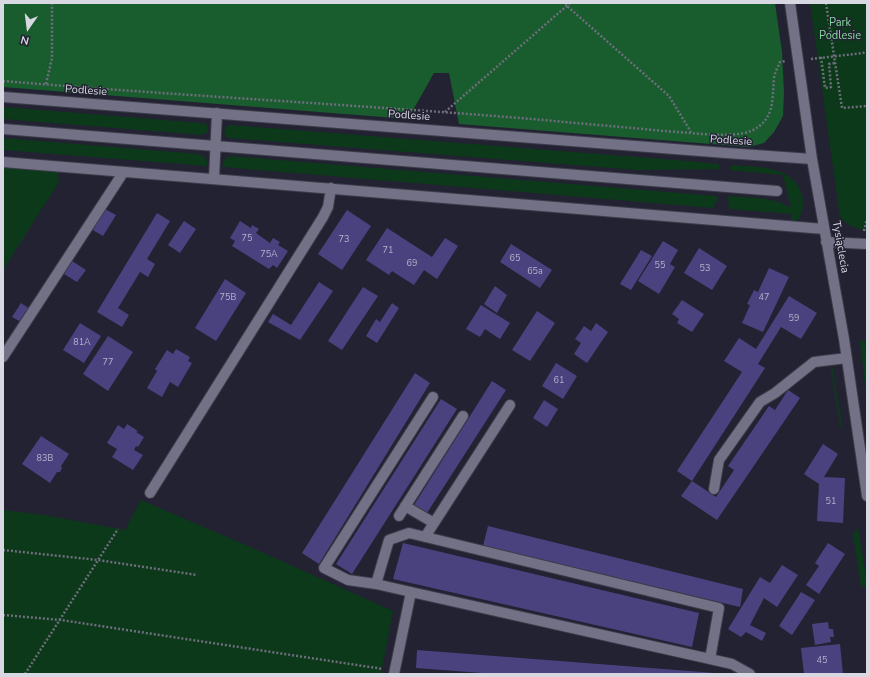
<!DOCTYPE html>
<html>
<head>
<meta charset="utf-8">
<style>
	body { margin:0 }
	#map { position:relative; width:870px; height:677px; overflow:hidden; background:#232233; font-family:"Nunito Sans",sans-serif }
	canvas { display:block }
	.frame { position:absolute; inset:0; border:4px solid #d8d8e3; pointer-events:none }
	.north { position:absolute; left:8px; top:8px; width:40px; height:40px; -webkit-text-stroke:3px #232233; paint-order:stroke; rotate:194deg; font-size:11px; font-weight:700; line-height:16px; text-align:center; color:#d8d8e3 }
	.north::after { content:''; display:block; margin:auto; width:14px; height:18px; background:#d8d8e3; clip-path:polygon(50% 0,100% 100%,50% 72%,0 100%) }
</style>
</head>
<body>
<div id="map">
<canvas width="870" height="677"></canvas>
<div class="frame"></div>
<div class="north">N</div>
</div>
<script>
const context = document.querySelector('canvas').getContext('2d');
context.lineJoin = 'round';
function fill(path, color) { context.fillStyle = color; context.fill(path, 'evenodd'); }
function trace(path, color, width, dash) { context.strokeStyle = color; context.lineWidth = width; context.lineCap = dash ? 'butt' : 'round'; context.setLineDash(dash || []); context.stroke(path); }
function write(font, color, halo, rows, align = 'center') {
  context.font = font + ' "Nunito Sans",sans-serif'; context.lineWidth = 3; context.setLineDash([]); context.textBaseline = 'middle'; context.strokeStyle = halo; context.fillStyle = color; for (const [text, x, y, turn = 0] of rows) {
    context.save(); context.translate(x, y); context.rotate((+turn || 0) * Math.PI / 180); context.textAlign = isNaN(turn) ? turn : align; if (halo) context.strokeText(text, 0, 0); context.fillText(text, 0, 0); context.restore();
  }
}
fill(new Path2D(`
	M810 3H867V230C855 229 848 226 840 217Z
	M3 107 202 123 206 124 208 129 207 132 202 135 3 119Z
	M231 125 688 161 719 164V169L637 170 229 138 226 137 224 131 227 126Z
	M3 138 199 154C205 156 208 160 207 166L3 150Z
	M230 156 717 196V201L713 208 222 167 224 160Z
	M731 165C756 167 794 165 802 195 804 204 803 212 798 220L791 221V214L729 209 728 196 760 198 779 202 791 208 783 175 729 170Z
	M3 166 57 171 59 182 3 270Z
	M860 341H865L867 354V404Z
	M830 364H832L843 430 840 425Z
	M141 500 248 546 393 611 381 674H3V510L44 515 125 530Z
	M858 527 867 582V586L861 587 853 535Z`), '#0b391a');
fill(new Path2D(`
	M3 3H775L782 52 784 92 783 116 774 132 764 143 749 147 459 124 449 73H434L408 119 3 87Z`), '#195c2e');
fill(new Path2D(`
	M103 208 116 215 103 236 91 229Z
	M347 210 371 226 342 270 318 254Z
	M157 213 170 221 147 259 155 264 148 277 140 272 118 308 129 315 122 327 97 312Z
	M184 221 196 229 180 253 168 245Z
	M240 221 251 228 252 225 259 229 256 233 270 243 273 238 280 242 278 245 288 251 277 268 273 265 269 269 232 246 235 241 230 238Z
	M387 228 432 257 445 238 458 246 437 279 424 270 414 285 392 271 389 275 366 260Z
	M663 241 678 250 670 264 675 267 659 294 638 281Z
	M511 244 552 270 540 288 500 262Z
	M699 248 727 266 712 290 684 273Z
	M641 250 652 256 631 290 620 284Z
	M72 261 86 270 77 282 64 274Z
	M769 268 789 277 763 332 742 323 750 305 747 304 754 290 758 292Z
	M225 279 246 293 216 341 195 328Z
	M319 282 333 291 300 340 268 322 273 314 291 325Z
	M495 286 507 295 497 313 484 304Z
	M363 287 378 296 342 350 328 341Z
	M789 296 817 313 801 339 781 327 758 364 765 368 692 481 677 471 742 372 724 361 739 338 756 349Z
	M682 300 704 314 692 332 677 323 679 319 672 314Z
	M21 303 30 309 21 322 12 317Z
	M392 303 399 308 377 343 366 336 376 319 380 322Z
	M481 305 510 323 500 339 485 329 480 337 466 329Z
	M537 311 555 323 530 361 512 350Z
	M80 323 101 336 84 363 63 350Z
	M596 323 608 332 587 363 574 354 581 343 575 339 584 326 591 331Z
	M108 336 133 352 108 391 83 374Z
	M176 349 190 357 188 361 192 363 178 387 170 382 162 397 147 388 157 371 155 369 167 350 173 354Z
	M556 363 577 376 563 399 542 386Z
	M415 373 430 383 319 564 302 553Z
	M492 381 506 390 427 513 414 505Z
	M788 390 800 398 717 520 681 496 692 481 716 497 734 470 728 466 769 406 775 410Z
	M441 399 457 409 352 574 336 564Z
	M544 400 558 409 547 427 533 418Z
	M127 424 138 431 136 432 144 437 138 447 136 446 134 450 143 455 133 470 112 457 117 449 107 443 118 425 124 429Z
	M41 436 69 454 61 466 62 468 60 472H57L50 483 22 464Z
	M823 444 838 454 824 477 845 478 843 523 817 521 819 484 804 474Z
	M488 526 743 589 740 607 483 546Z
	M403 543 699 613 692 647 393 579Z
	M828 543 845 554 819 594 806 585 819 566 815 563Z
	M782 565 798 575 777 607 764 598 750 625 766 633 762 641 746 632 741 637 728 629 760 577 770 583Z
	M801 592 815 600 792 635 779 626Z
	M828 622 829 629H833L834 637H830L831 642 815 645 812 624Z
	M840 644 843 674H804L801 648Z
	M417 650 715 673V674H495L416 668Z`), '#49427f');
const minor = new Path2D(`
	M790 3 812 159 844 339 867 496
	M3 97 726 153 812 159
	M3 129 777 191
	M3 162 824 229
	M214 179 217 113
	M826 242 867 244
	M3 357 121 176 122 172
	M714 489 719 460 760 402 775 393 814 362 847 358
	M150 493 323 217 328 207 331 188
	M405 506 434 523
	M399 516 463 416
	M425 537 510 405
	M376 584 348 580 324 568 433 397
	M710 659 719 608 409 533 389 540 376 584 411 592 710 659 732 664 750 674
	M394 674 411 592`);
trace(minor, '#3d3c4a', 12);
trace(new Path2D(`
	M566 3 567 6 669 96 691 132
	M826 3 842 108 867 106
	M821 57 825 88 831 87 829 64 835 63
	M811 59 863 53 867 51
	M3 81C183 96 364 105 544 120 584 124 624 127 664 131 686 132 732 139 751 131 775 120 772 100 774 78 775 72 778 67 780 62L786 61
	M46 84 52 58V3
	M445 112 570 3
	M864 231 867 219
	M3 550 98 560 197 575
	M3 615 61 620 383 669
	M25 674 118 529`), '#6e6e7c', 2.5, [2, 2]);
trace(minor, '#727186', 10);
write('9px', '#b4b2ca', null, [
	["75",247,239],
	["73",344,240],
	["71",388,251],
	["75A",269,255],
	["65",515,259],
	["69",412,264],
	["55",660,266],
	["53",705,269],
	["65a",535,272],
	["75B",228,298],
	["47",764,298],
	["59",794,319],
	["81A",82,343],
	["77",108,363],
	["61",559,381],
	["83B",45,459],
	["51",831,502],
	["45",822,661]
]);
write('11px', '#82db96', '#232233', [
	["Park",840,23],
	["Podlesie",840,36]
]);
write('11px', '#d8d8e3', '#232233', [
	["Podlesie",86,91,4],
	["Podlesie",409,116,4],
	["Podlesie",731,141,4],
	["Tysiąclecia",840,247,80]
]);
</script>
</body>
</html>
